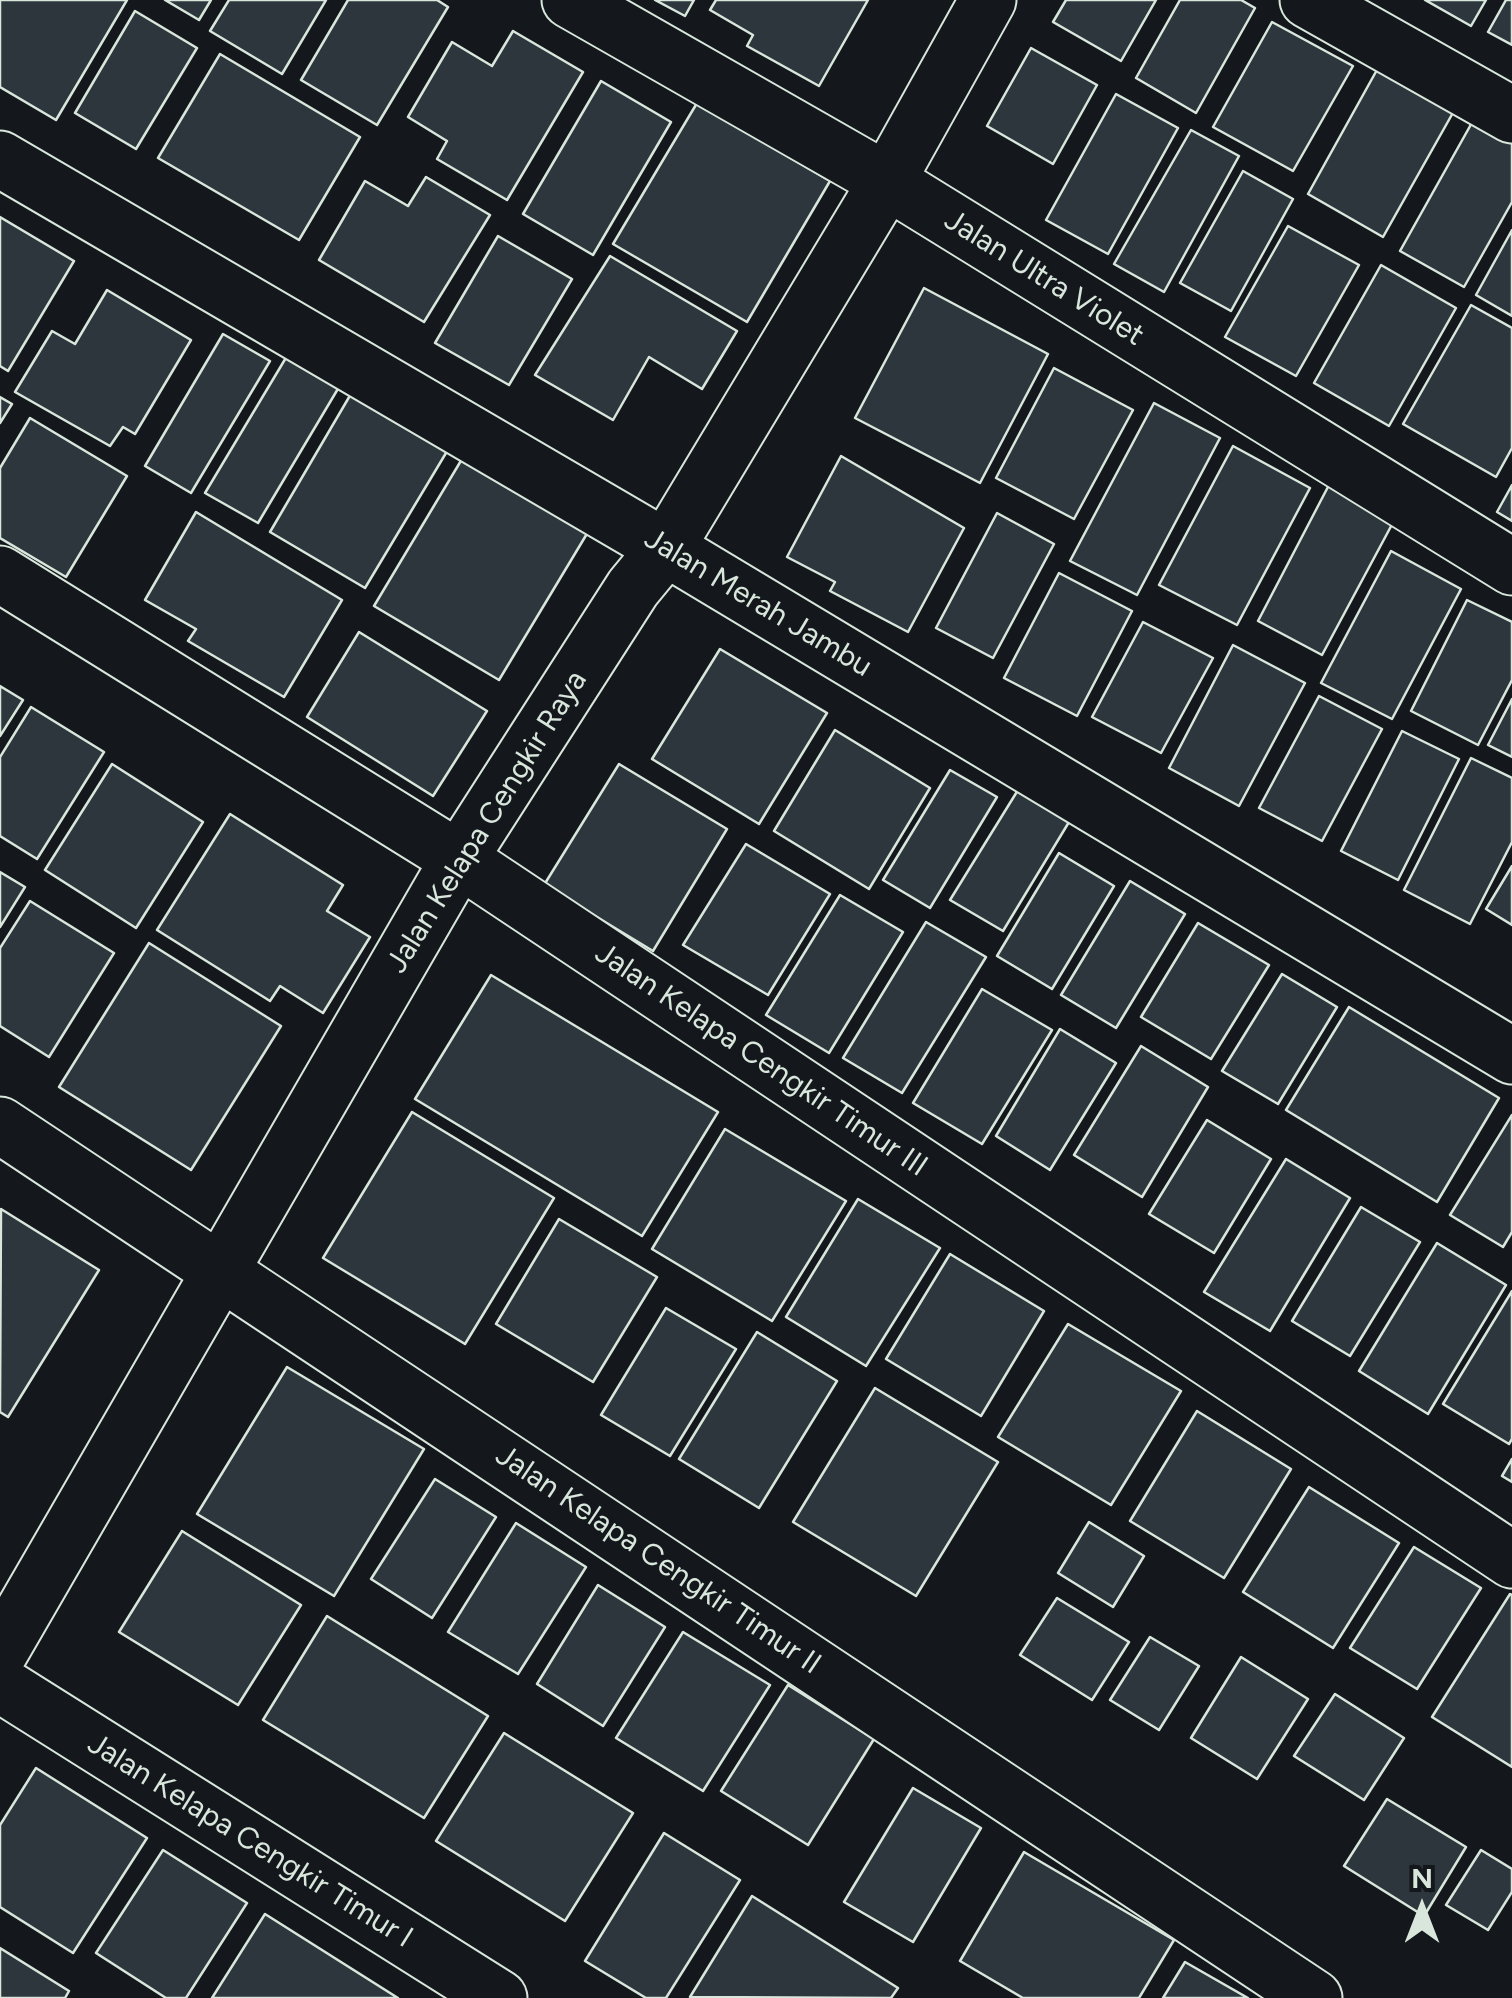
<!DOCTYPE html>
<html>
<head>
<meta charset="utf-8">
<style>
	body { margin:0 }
	#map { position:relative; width:1512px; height:1998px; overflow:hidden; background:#14181c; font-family:Figtree,sans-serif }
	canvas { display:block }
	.north { position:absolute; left:1372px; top:1858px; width:100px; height:100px; -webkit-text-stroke:8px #14181c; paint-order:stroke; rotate:0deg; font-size:28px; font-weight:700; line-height:40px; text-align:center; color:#d8e6dc }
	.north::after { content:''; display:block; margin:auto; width:35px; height:45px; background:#d8e6dc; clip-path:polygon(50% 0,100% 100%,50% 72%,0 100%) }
</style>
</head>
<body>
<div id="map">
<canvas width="1512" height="1998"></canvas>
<div class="north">N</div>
</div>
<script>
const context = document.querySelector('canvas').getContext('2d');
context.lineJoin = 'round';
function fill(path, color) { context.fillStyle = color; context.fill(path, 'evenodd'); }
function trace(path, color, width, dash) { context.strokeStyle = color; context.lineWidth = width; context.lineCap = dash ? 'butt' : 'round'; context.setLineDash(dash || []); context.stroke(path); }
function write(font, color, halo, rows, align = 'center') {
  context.font = font + ' Figtree,sans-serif'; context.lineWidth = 8; context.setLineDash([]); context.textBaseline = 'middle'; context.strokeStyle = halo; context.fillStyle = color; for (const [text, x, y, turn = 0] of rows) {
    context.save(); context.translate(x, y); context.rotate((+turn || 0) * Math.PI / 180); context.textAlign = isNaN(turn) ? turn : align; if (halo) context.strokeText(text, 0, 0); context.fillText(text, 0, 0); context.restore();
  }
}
const building = new Path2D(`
	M0 0H127L56 120 0 87Z
	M165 0H211L199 20Z
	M229 0H326L282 74 210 31Z
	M348 0H437L448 7 377 125 301 80Z
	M655 0H694L685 16Z
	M716 0H868L819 86 747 46 753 35 710 10Z
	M1066 0H1156L1121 61 1053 22Z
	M1180 0H1241L1255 8 1196 113 1136 78Z
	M1425 0H1486L1471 26Z
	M1506 0H1512V45L1488 32Z
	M135 11 197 48 136 149 75 113Z
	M1272 22 1353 66 1293 171 1213 127Z
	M513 31 583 72 507 200 437 159 447 141 408 117 452 42 492 66Z
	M1031 48 1097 85 1053 164 987 126Z
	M220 54 360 137 299 240 158 158Z
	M1383 59 1459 102 1383 237 1308 194Z
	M601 81 671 122 593 255 523 214Z
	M1116 94 1178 128 1108 254 1046 220Z
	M697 103 830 181 747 322 613 244Z
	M1483 103 1512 119V202L1464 287 1400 251Z
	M1191 130 1239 156 1164 292 1114 264Z
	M1243 171 1293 199 1231 311 1180 283Z
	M426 177 490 215 424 322 319 260 365 181 408 206Z
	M0 217 74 261 8 371 0 366Z
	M1288 226 1359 265 1296 376 1225 337Z
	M1512 230V316L1476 295Z
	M498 236 572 279 509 385 435 343Z
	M610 256 737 331 702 389 649 357 613 420 535 375Z
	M1381 265 1456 308 1389 426 1314 383Z
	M924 288 1048 354 980 483 855 418Z
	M107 290 191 340 135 434 123 427 110 446 15 392 52 331 75 344Z
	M1471 305 1512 328V448L1496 477 1403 424Z
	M223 334 270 361 191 493 145 466Z
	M290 351 342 382 258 523 205 493Z
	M1054 368 1133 410 1074 519 996 478Z
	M355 387 452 443 365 588 270 532Z
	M0 397 12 404 0 423Z
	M1154 403 1220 438 1137 595 1070 561Z
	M30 418 127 476 66 577 0 538V468Z
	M1233 446 1310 488 1237 625 1159 585Z
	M841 456 964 528 908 632 830 591 835 582 787 557Z
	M462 459 588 532 499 680 374 606Z
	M1330 483 1396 517 1322 655 1258 621Z
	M1512 485V521L1497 512Z
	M196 512 342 600 284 697 188 641 196 629 145 600Z
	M997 513 1054 544 993 658 936 628Z
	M1391 551 1461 589 1392 719 1321 683Z
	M1059 573 1132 611 1077 716 1004 678Z
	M1467 600 1512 622V680L1478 745 1411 711Z
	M1143 622 1213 658 1161 753 1092 717Z
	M359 632 487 711 433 796 307 717Z
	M1233 645 1305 683 1239 806 1169 768Z
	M720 649 827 713 759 824 652 759Z
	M0 686 23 700 0 736Z
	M1319 696 1382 729 1322 841 1259 808Z
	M1512 699V757L1488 745Z
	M31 707 104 752 37 859 0 836V757Z
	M835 730 930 788 869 889 774 831Z
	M1402 731 1459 759 1398 880 1341 851Z
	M1471 758 1512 778V842L1470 924 1404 890Z
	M112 764 203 822 136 928 45 870Z
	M619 764 727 829 653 951 544 885Z
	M950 770 997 797 930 908 883 880Z
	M1018 790 1069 822 1003 931 950 900Z
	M230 814 343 885 327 911 370 937 323 1013 280 986 270 1001 157 930Z
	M746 844 830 894 768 995 683 945Z
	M1059 853 1114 886 1052 989 997 956Z
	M1512 866V925L1486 909Z
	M0 872 25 887 0 927Z
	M1130 881 1185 914 1116 1028 1061 995Z
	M840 895 903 932 829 1053 766 1015Z
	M30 901 114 953 49 1057 0 1026V948Z
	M926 922 986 957 902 1093 843 1058Z
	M1198 923 1269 965 1211 1059 1141 1017Z
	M149 943 281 1026 191 1170 59 1087Z
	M1282 974 1337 1007 1278 1104 1222 1071Z
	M491 975 718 1112 642 1236 415 1099Z
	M982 989 1052 1030 982 1144 913 1103Z
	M1349 1007 1499 1098 1437 1202 1286 1110Z
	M1060 1029 1116 1063 1050 1170 996 1136Z
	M1141 1046 1208 1087 1142 1197 1074 1155Z
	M412 1112 554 1198 465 1344 323 1258Z
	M1512 1115V1232L1503 1247 1450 1215Z
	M1207 1120 1271 1159 1214 1253 1149 1214Z
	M725 1129 846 1201 772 1321 652 1249Z
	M1286 1159 1350 1198 1270 1331 1204 1292Z
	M858 1199 940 1248 866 1366 786 1317Z
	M1361 1207 1420 1242 1350 1356 1292 1321Z
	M1 1209 99 1270 8 1417 0 1412Z
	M559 1219 657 1277 593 1382 496 1324Z
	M1437 1243 1506 1285 1428 1414 1359 1371Z
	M950 1254 1044 1311 981 1416 886 1359Z
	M1512 1291V1439L1509 1444 1443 1404Z
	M666 1308 736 1349 670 1456 601 1415Z
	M1068 1324 1181 1391 1111 1505 998 1437Z
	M757 1332 837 1381 759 1508 679 1459Z
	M287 1367 424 1449 334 1596 197 1514Z
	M875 1388 998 1462 916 1596 793 1522Z
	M1197 1411 1291 1469 1224 1578 1130 1521Z
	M1512 1459V1482L1502 1476Z
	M435 1479 496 1517 432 1618 371 1579Z
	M1309 1487 1399 1543 1333 1648 1243 1592Z
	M1089 1522 1144 1556 1113 1607 1058 1573Z
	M516 1523 586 1567 518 1674 448 1632Z
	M182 1531 301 1605 238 1705 119 1632Z
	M1414 1547 1481 1588 1417 1689 1350 1648Z
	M598 1585 665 1627 603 1726 537 1684Z
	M1510 1594 1512 1595V1767L1432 1717Z
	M1057 1598 1129 1642 1092 1700 1020 1655Z
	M327 1616 488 1716 424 1818 263 1720Z
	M683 1632 770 1685 703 1791 616 1738Z
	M1150 1637 1199 1666 1159 1730 1110 1700Z
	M1241 1657 1308 1699 1257 1779 1191 1738Z
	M788 1685 874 1739 808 1845 721 1791Z
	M1335 1694 1404 1738 1364 1800 1294 1756Z
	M504 1733 633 1813 565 1921 436 1841Z
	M36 1768 147 1838 73 1953 0 1907V1825Z
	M913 1788 981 1828 913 1942 844 1902Z
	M1387 1799 1466 1847 1424 1916 1344 1866Z
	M664 1833 740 1880 666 1998H646L585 1961Z
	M163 1850 247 1903 186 1998H166L96 1953Z
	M1481 1850 1512 1869V1892L1488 1930 1446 1905Z
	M1024 1852 1174 1940 1139 1998H1023L960 1961Z
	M752 1896 898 1988 891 1998 690 1997Z
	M265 1914 398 1998H212Z
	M0 1948 69 1991 65 1998H0Z
	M1185 1962 1248 1998H1163Z`);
fill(building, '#2c363c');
trace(building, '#d8e6dc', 2.5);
const street = new Path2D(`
	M570 0 887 181 1512 567
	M1308 0 1512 115
	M0 159 666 548 1512 1056
	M0 574 459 859 1512 1560
	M0 1125 1314 1998
	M0 1652 459 859 633 588 666 548 887 181 988 0
	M0 1684 499 1998`);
trace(street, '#d8e6dc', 59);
trace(street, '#14181c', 55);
write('30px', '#d8e6dc', '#14181c', [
	["Jalan Ultra Violet",1044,278,32],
	["Jalan Merah Jambu",758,603,31],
	["Jalan Kelapa Cengkir Raya",487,822,-58],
	["Jalan Kelapa Cengkir Timur III",761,1060,34],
	["Jalan Kelapa Cengkir Timur II",658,1560,34],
	["Jalan Kelapa Cengkir Timur I",250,1841,32]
]);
</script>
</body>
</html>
